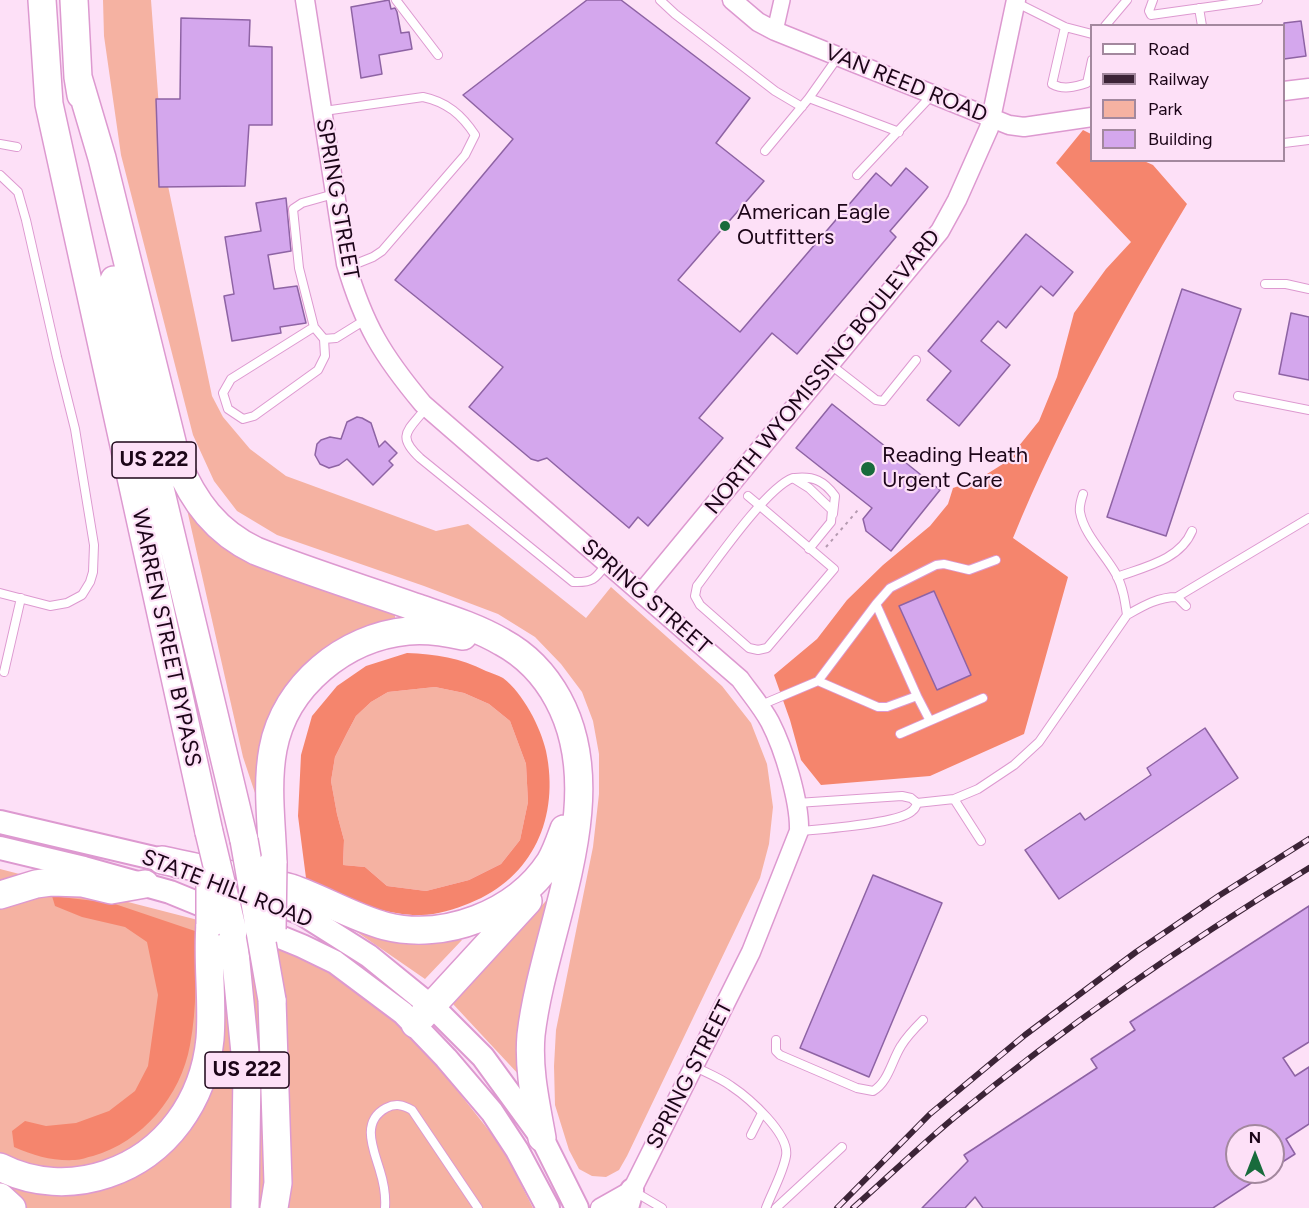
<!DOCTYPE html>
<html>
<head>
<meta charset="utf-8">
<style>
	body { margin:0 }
	#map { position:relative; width:1309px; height:1208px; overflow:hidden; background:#fde0f7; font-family:Figtree,sans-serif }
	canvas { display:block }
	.legend { position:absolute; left:1090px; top:24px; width:195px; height:138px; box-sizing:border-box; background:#fde0f7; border:2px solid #a3889e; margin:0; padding:8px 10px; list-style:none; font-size:18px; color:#1c0518 }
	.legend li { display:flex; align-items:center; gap:12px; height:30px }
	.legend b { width:30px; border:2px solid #a3889e }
	.north { position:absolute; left:1225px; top:1124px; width:60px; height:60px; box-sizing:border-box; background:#fde0f7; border:2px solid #a3889e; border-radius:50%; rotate:0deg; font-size:16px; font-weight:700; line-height:24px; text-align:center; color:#1c0518 }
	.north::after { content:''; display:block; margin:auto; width:21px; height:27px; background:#186b3c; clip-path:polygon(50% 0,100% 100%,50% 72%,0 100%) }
</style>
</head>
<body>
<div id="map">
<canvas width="1309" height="1208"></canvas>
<ul class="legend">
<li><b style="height:8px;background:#fff"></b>Road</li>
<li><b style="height:8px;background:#3c2437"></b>Railway</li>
<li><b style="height:16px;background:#f5b2a2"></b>Park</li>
<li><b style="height:16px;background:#d4a7ed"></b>Building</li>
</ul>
<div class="north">N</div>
</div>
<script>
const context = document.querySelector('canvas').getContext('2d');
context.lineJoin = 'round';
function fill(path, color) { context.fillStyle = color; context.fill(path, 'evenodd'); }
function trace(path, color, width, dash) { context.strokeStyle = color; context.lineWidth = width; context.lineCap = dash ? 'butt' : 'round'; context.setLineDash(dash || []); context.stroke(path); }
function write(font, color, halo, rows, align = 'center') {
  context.font = font + ' Figtree,sans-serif'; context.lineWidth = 4.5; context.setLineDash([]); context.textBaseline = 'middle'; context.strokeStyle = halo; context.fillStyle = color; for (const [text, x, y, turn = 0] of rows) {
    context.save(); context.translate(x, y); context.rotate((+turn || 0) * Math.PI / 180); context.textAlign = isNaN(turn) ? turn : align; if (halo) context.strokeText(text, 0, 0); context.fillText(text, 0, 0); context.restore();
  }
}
fill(new Path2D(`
	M103 0H151L163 162 212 396 223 417 250 449 286 476 436 531 468 524 586 618 611 587 722 686 751 723 767 764 773 807 769 844 760 878 627 1156 619 1170 606 1177 592 1176 579 1169 569 1150 555 1105 554 1066 556 1030 593 847 599 794V754L593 721 582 692 561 664 535 637 498 614 424 586 277 535 237 511 214 481 193 435 121 155 104 36Z
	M186 505 395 611V625L319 661 257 799 243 757Z
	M435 687 464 693 489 704 510 721 526 764 528 802 520 840 501 864 469 880 426 891 387 886 365 867 343 865 344 840 337 814 331 781 335 757 347 733 356 716 371 702 388 692Z
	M0 869 194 919 303 956 368 997 426 1051 502 1147 533 1208H0Z
	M554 892 521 1077 453 1004Z
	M341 921 453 936 462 940 425 979Z`), '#f5b2a2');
fill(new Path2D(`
	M1083 130 1091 134 1092 160 1144 161 1153 165 1187 204C1122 312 1061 421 1013 538L1068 577 1024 734 930 776 821 785 801 760 790 720 774 675 817 639 847 600 883 565 930 526 948 504 953 488 979 479 1006 462 1039 421 1057 377 1074 313 1106 269 1131 242 1056 163Z
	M407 653C436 654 460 658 486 671 491 673 498 675 503 678 523 693 541 728 546 751 560 817 533 878 470 903 455 909 437 915 421 915 396 916 351 904 329 893 321 889 314 883 306 878L298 816 301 755 312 716 337 686 366 666ZM435 687 464 693 489 704 510 721 526 764 528 802 520 840 501 864 469 880 426 891 387 886 365 867 343 865 344 840 337 814 331 781 335 757 347 733 356 716 371 702 388 692Z
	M52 896 112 903 195 931C196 969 197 1008 190 1045 181 1096 142 1142 93 1156 87 1157 81 1160 75 1160 52 1161 35 1156 14 1147L12 1131 25 1121 46 1126 76 1123 109 1111 135 1091 148 1066 158 995 147 942 125 927 82 917 55 906Z`), '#f5856d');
const building = new Path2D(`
	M389 0 391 9 395 8 397 12 401 33 409 32 412 49 379 55 382 74 361 78 351 7Z
	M587 0H621L750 98 716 143 764 181 678 280 740 332 876 173 891 186 906 168 928 187 890 231 896 237 797 354 772 333 699 418 723 438 648 526 638 517 629 528 547 458 538 461 531 459 469 407 503 367 395 280 513 139 463 95Z
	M181 18 250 20 249 46 272 47V125H249L245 186 159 187 156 99H180Z
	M1301 21 1306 56 1284 59V23Z
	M286 198 291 251 268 255 274 289 297 286 306 323 280 327 281 333 232 341 224 296 234 294 225 237 261 231 256 203Z
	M1026 234 1073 272 1053 296 1041 286 1006 328 998 321 981 341 1010 365 959 426 927 400 951 371 928 351Z
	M1182 289 1241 309 1166 536 1107 517Z
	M1291 313 1309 317V380L1279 374Z
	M832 404 940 490 891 551 866 531 863 519 872 508 796 448Z
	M357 417 362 418 371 423 379 447 385 441 397 453 389 461 393 465 373 485 347 459 339 465 329 468 320 464 315 455 317 444 321 440 330 437 341 439 347 422Z
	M934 591 971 675 937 690 899 606Z
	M1205 728 1238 778 1059 899 1025 850 1080 813 1085 820 1151 775 1147 768Z
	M873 875 942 903 869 1077 800 1048Z
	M1309 906V1042L1283 1058 1295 1076 1309 1067V1124L1286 1139 1295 1154 1273 1168V1136H1237V1172H1268L1213 1208H983L975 1197 965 1208H922L968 1161 964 1155 1097 1068 1091 1059 1135 1030 1130 1022Z`);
fill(building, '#d4a7ed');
trace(building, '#8e63a4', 1.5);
const service = new Path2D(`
	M396 0 438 55
	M660 0 675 14 775 91 802 107
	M1153 0 1149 11 1151 15 1258 0
	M1015 2 1065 27 1092 34
	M1199 8 1202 26
	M1105 26 1127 0
	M1065 27 1052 84C1063 90 1075 87 1087 83L1092 60
	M809 98 838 57
	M324 111 423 97C447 102 462 115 475 135L465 155 382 251 373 257 348 267
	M1284 143 1309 140
	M0 144 17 147
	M765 151 809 98 899 132
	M0 175 18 192 26 220 57 357 75 429 94 545 93 572 90 582 82 595 67 603 50 606 0 593
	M857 175 932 95
	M334 194 302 203 293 209 299 268 314 327 324 339 336 338 365 320
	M1265 284H1286L1309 289
	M314 327 231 379 223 393 228 409 243 419 254 416 318 370 325 356 324 339
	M831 365 876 400 883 401 916 360
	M1238 396 1309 410
	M426 408C409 430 395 435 420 458L573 582C594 583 596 578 607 563
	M795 478C814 476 824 481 835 496L833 514
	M1083 494C1081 500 1079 506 1080 512 1084 535 1105 554 1116 574 1123 587 1125 601 1127 615
	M748 496 760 506 834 569 767 648 758 650 749 648 700 605 695 596 697 586C716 561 767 487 793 478L809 488 832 510 831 522 809 549
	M1117 577C1144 567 1180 560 1192 531
	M1177 597 1309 518
	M876 604 890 588 936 565 944 564 969 570 996 560
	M4 672 21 598
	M917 696 930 721 983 698
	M761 705 818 681 878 707H887L917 696 876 604 818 681
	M900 734 930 721
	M954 799 981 841
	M797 803 902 796 911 798 917 803 954 799 978 789 1014 765 1039 742 1127 615C1143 606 1158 597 1177 597L1186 606
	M800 831C821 829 898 824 912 811 915 809 916 807 917 803
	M776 1040V1051L780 1055 857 1088 873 1091C888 1083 892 1060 901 1046 907 1036 915 1028 923 1020
	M695 1067C707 1073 720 1078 731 1086 749 1098 790 1134 786 1156 783 1173 772 1192 766 1208
	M751 1135 762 1113
	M635 1192 662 1208
	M385 1208C386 1195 384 1184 380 1171 374 1150 360 1122 386 1108 396 1103 403 1105 412 1110L478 1208
	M776 1208 842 1147`);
const minor = new Path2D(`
	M775 31 782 0`);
const tertiary = new Path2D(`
	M305 0 346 264C364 325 382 355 423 404L740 679C750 693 762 707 770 722 784 749 800 802 799 831L751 952 632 1190 600 1208
	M732 0 758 22 775 31 1009 125 1024 127 1092 117
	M1284 91 1309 88
	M642 592 940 231 957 200 989 128 1016 0`);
const primary = new Path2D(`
	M0 822 162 860 177 866
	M0 848 84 868 170 892 302 946 335 962 403 1013 446 1058 492 1112 517 1150 548 1208
	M258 897 301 913 369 956 438 1012 483 1057 542 1138 577 1208
	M627 1208 632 1190`);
const motorway = new Path2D(`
	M42 0 49 104 209 832
	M74 0 78 77 81 95
	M78 77 102 158 177 462C194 502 216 532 256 551 309 572 364 589 418 608 447 618 476 627 502 642 526 655 545 675 558 699 613 800 543 930 531 1035 528 1070 536 1104 542 1138
	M114 280 148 438 244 840
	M162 860C191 866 221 873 251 879 264 882 278 884 291 888 323 899 352 917 385 926 444 941 516 914 550 862 556 852 560 840 564 829
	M273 863C272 826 266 786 273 749 285 685 345 637 408 631 427 629 445 632 463 636
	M0 895 36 884 51 882 82 883 111 890 145 884
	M233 932 247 1073 245 1208
	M272 1000 278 1183 274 1208
	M415 1024 528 901
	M0 1167C33 1184 72 1186 107 1174 167 1154 204 1100 210 1039 213 1001 207 963 210 924
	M0 1197 12 1208`);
trace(service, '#dd99d0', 10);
trace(minor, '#dd99d0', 18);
trace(tertiary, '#dd99d0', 21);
trace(primary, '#dd99d0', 26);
trace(motorway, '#dd99d0', 30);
trace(new Path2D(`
	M826 547 858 510`), '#b59ab0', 2, [3, 4.5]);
trace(service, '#fff', 8);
trace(minor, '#fff', 15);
trace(tertiary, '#fff', 18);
trace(primary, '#fff', 22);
trace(motorway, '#fff', 27);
const rail = new Path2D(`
	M837 1208 930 1114 1025 1035 1136 952 1220 895 1309 839
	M853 1208C887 1178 920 1146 955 1117 1067 1025 1185 943 1309 868`);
trace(rail, '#3c2437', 6);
trace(rail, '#fde0f7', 4, [11]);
const motorwayBridge = new Path2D(`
	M209 832 233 932
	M244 840 272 1000
	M210 881V924
	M272 929 273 863`);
trace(motorwayBridge, '#dd99d0', 30, []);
trace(motorwayBridge, '#fff', 27);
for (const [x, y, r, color] of [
	[725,226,6,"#186b3c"],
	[868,469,8,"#186b3c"]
]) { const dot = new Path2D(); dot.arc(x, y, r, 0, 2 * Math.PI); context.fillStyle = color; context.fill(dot); trace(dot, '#fde0f7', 2); }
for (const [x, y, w] of [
	[154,460,84],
	[247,1070,84]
]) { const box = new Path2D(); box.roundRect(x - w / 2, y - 18, w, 36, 4.5); context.fillStyle = '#fde0f7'; context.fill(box); trace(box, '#1c0518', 1.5); }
write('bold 21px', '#1c0518', null, [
	["US 222",154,460],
	["US 222",247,1070]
]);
write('22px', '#1c0518', '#fde0f7', [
	["VAN REED ROAD",906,84,22],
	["SPRING STREET",337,199,80],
	["NORTH WYOMISSING BOULEVARD",823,372,-51],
	["SPRING STREET",646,597,41],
	["WARREN STREET BYPASS",166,638,78],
	["STATE HILL ROAD",227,889,21],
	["SPRING STREET",690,1075,-63]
]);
write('22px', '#1c0518', '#fde0f7', [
	["American Eagle",737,213],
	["Outfitters",737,238],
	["Reading Heath",882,456],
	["Urgent Care",882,481]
], 'left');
</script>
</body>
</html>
